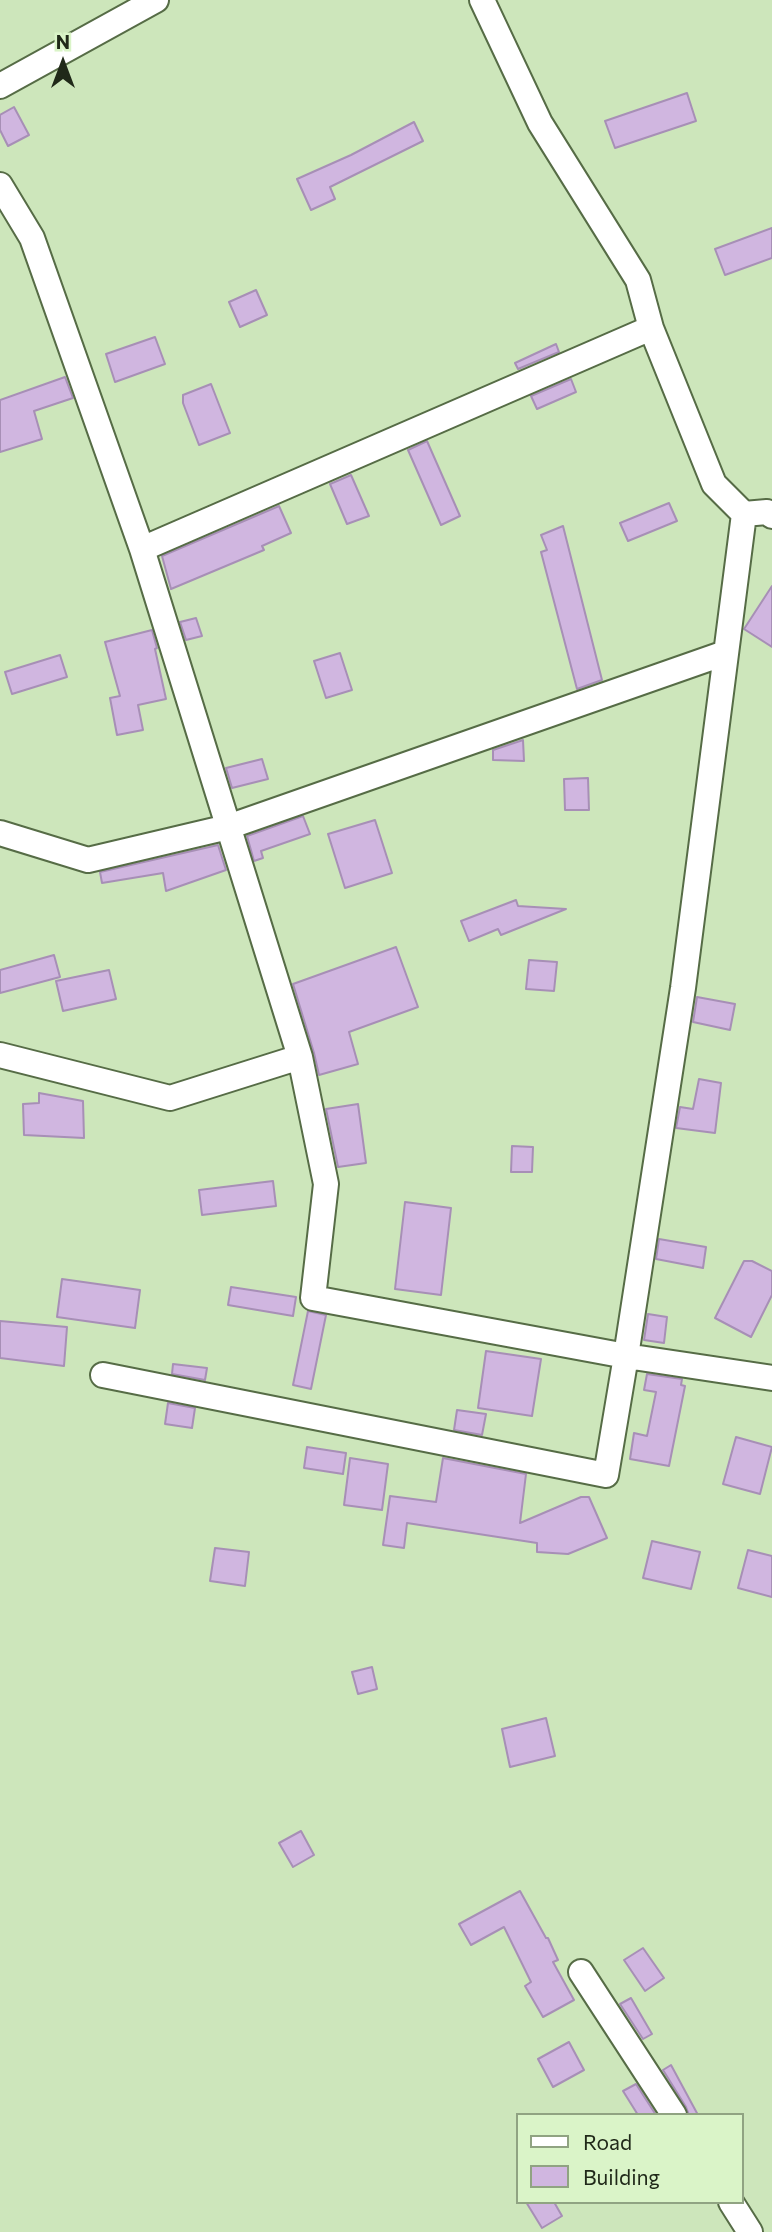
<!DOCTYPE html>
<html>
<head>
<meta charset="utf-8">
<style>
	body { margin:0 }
	#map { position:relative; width:772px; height:2232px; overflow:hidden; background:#cde6bb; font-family:Commissioner,sans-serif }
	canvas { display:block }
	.legend { position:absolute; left:516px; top:2113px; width:228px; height:91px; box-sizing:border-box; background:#daf4c8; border:2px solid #90a382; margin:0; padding:9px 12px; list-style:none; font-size:21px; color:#202919 }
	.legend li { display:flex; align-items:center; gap:14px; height:35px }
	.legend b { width:35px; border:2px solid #90a382 }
	.north { position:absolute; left:28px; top:28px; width:70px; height:70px; -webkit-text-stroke:5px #daf4c8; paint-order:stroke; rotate:0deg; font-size:19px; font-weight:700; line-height:28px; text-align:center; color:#202919 }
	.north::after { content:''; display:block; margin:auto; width:24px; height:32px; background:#202919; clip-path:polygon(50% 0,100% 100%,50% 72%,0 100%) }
</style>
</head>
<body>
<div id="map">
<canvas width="772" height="2232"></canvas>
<ul class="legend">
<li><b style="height:9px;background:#fff"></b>Road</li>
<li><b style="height:19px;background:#d0b6e0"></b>Building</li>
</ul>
<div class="north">N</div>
</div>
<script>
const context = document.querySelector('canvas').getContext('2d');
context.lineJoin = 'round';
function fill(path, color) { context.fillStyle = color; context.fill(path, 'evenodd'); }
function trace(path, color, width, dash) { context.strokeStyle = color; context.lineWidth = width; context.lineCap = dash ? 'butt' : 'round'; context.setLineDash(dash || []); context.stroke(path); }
const building = new Path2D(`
	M687 93 696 121 615 148 605 121Z
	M14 107 29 135 8 146 0 130V115Z
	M414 122 423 141 330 187 335 199 311 210 297 179 351 155Z
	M772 228V258L725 275 715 249Z
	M256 290 267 315 240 327 229 302Z
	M155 337 165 364 115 382 106 354Z
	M556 344 559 352 518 369 515 363Z
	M65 377 73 398 34 411 42 439 0 452V400Z
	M571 379 576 392 537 409 531 396Z
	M211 384 230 433 199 445 183 403V395Z
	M427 441 460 516 441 525 408 450Z
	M351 475 369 516 347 524 330 484Z
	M669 503 677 521 628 541 620 523Z
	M279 506 291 533 262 546 264 550 171 589 162 556Z
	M563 526 602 680 577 689 541 552 547 550 541 535Z
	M772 586V647L744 629Z
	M196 618 202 636 186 640 180 622Z
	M152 630 157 648 155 649 166 699 138 705 143 730 117 735 110 698 120 696 105 642Z
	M340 653 352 690 326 698 314 661Z
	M60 655 67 677 12 694 5 672Z
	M523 740 524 761 493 760V750Z
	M262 759 268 779 232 788 226 768Z
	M588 778 589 810H565L564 779Z
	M303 816 310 834 261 851 263 858 254 861 247 836Z
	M375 820 392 873 345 888 328 834Z
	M218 845 226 870 166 891 163 873 102 883 100 872Z
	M516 900 518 906 566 909 501 935 498 929 469 941 461 921Z
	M396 947 418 1007 349 1032 358 1064 319 1075 314 1053 293 984Z
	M54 955 60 977 0 993V970Z
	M529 960 557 962 554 991 526 989Z
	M109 970 116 999 63 1011 56 981Z
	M697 997 735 1004 730 1030 693 1022Z
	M699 1079 721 1083 715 1133 676 1128 680 1107 693 1109Z
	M39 1093 83 1101 84 1138 24 1135 23 1104 39 1103Z
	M358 1104 366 1163 338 1167 326 1109Z
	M512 1146 533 1147 532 1172H511Z
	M273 1181 276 1206 202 1215 199 1190Z
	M405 1202 451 1208 441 1295 395 1289Z
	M659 1239 706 1247 703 1268 656 1259Z
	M744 1261H752L772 1271V1295L751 1337 715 1318Z
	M62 1279 140 1290 135 1328 57 1317Z
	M231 1287 296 1297 293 1316 228 1305Z
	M308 1311 326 1315 311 1389 293 1385Z
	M648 1314 667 1317 664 1343 644 1340Z
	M0 1321 67 1327 64 1366 0 1358Z
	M486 1351 541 1359 532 1416 478 1408Z
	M173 1364 207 1368 205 1380 172 1374Z
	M647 1374 682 1379 681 1385 685 1386 669 1466 630 1459 634 1433 647 1436 656 1392 644 1390Z
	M168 1403 195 1408 192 1428 165 1424Z
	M457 1410 486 1414 482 1435 454 1430Z
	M736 1437 772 1447 760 1494 723 1484Z
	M307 1447 346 1453 343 1474 304 1468Z
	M350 1458 388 1464 382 1510 344 1505Z
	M443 1458 526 1474 520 1523 581 1497H589L607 1538 568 1554 537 1552V1543L407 1523 404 1548 383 1545 390 1496 436 1502Z
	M652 1541 700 1552 691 1589 643 1578Z
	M215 1548 249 1552 245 1586 210 1581Z
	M748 1550 772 1556V1597L738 1588Z
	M372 1667 377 1689 358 1694 352 1672Z
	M546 1718 555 1756 510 1767 502 1729Z
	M301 1831 314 1855 293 1867 279 1843Z
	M520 1891 546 1938H548L558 1960 553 1962 574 2000 543 2017 525 1986 531 1982 504 1927 471 1945 459 1924Z
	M643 1948 664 1978 645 1991 624 1960Z
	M631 1998 652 2034 643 2039 620 2004Z
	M569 2042 584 2070 553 2087 538 2059Z
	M671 2065 698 2115H689L686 2107 663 2070Z
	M636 2084 656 2115H638L623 2091Z
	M526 2202H554L562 2216 542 2228Z`);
fill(building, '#d0b6e0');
trace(building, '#a78fb6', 2);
const minor = new Path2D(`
	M482 0 540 123 638 280 651 328 714 484 744 514
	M0 86 156 0
	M0 185 32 238 142 549 300 1057 326 1184 313 1298 626 1356 772 1378
	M744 514 767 512 772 516
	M142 549 651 328
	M0 833 88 860 228 827 725 653
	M0 1055 170 1098 300 1057
	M103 1375 606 1475 626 1356 683 988 744 514
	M581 1972 674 2115
	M731 2202 750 2232`);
trace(minor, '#566c46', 28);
trace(minor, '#fff', 24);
</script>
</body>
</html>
